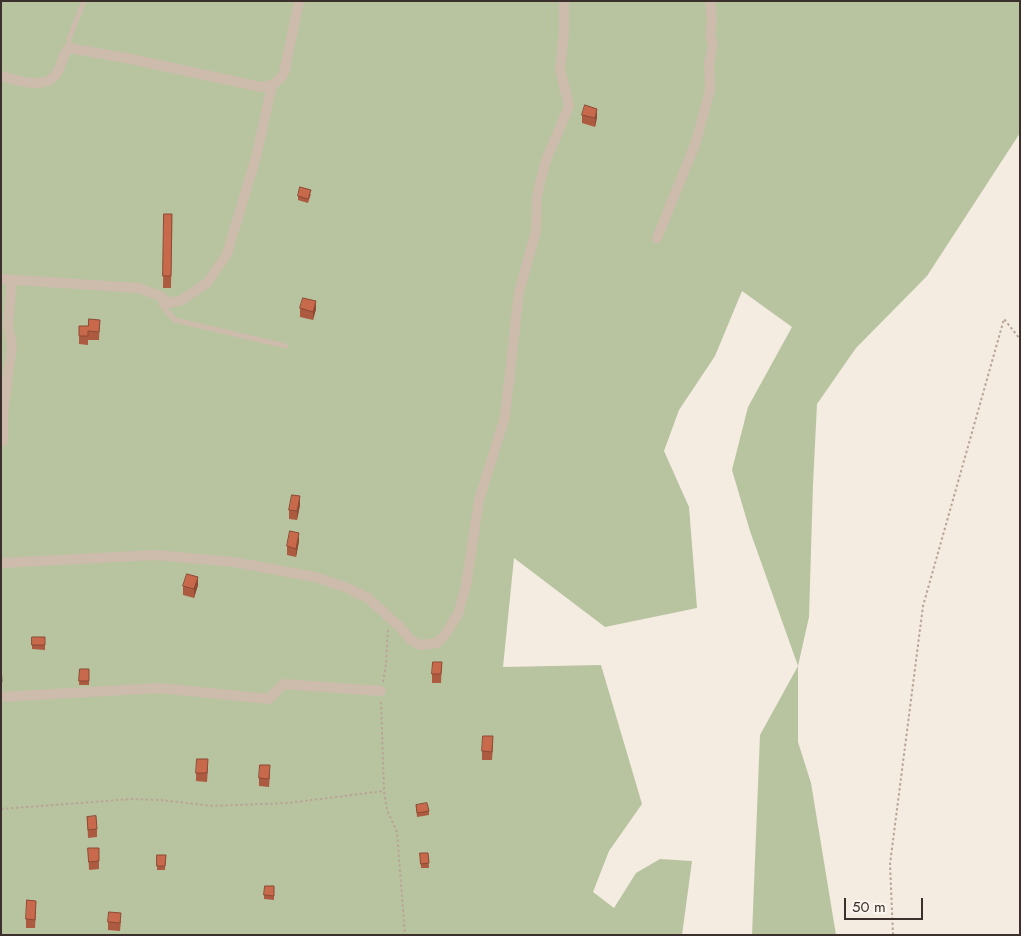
<!DOCTYPE html>
<html>
<head>
<meta charset="utf-8">
<style>
	body { margin:0 }
	#map { position:relative; width:1021px; height:936px; overflow:hidden; background:#f4ebe1; font-family:Jost,sans-serif }
	canvas { display:block }
	.frame { position:absolute; inset:0; border:2px solid #3b302b; pointer-events:none }
	.scale { position:absolute; left:844px; top:898px; width:79px; height:22px; box-sizing:border-box; border:2px solid #3b302b; border-top:0; padding-left:6px; font-size:15px; line-height:18px; white-space:nowrap; color:#3b302b; -webkit-text-stroke:4px #fbf5ee; paint-order:stroke }
</style>
</head>
<body>
<div id="map">
<canvas width="1021" height="936"></canvas>
<div class="frame"></div>
<div class="scale">50 m</div>
</div>
<script>
const context = document.querySelector('canvas').getContext('2d');
context.lineJoin = 'round';
function fill(path, color) { context.fillStyle = color; context.fill(path, 'evenodd'); }
function trace(path, color, width, dash) { context.strokeStyle = color; context.lineWidth = width; context.lineCap = dash ? 'butt' : 'round'; context.setLineDash(dash || []); context.stroke(path); }
fill(new Path2D(`
	M1 1H1020V133L927 276 856 348 817 404 813 484 809 617 798 666V742L811 783 836 935H752L760 735 798 666 750 531 732 470 748 407 792 327 742 291 715 356 679 410 664 451 689 507 697 608 605 627 514 558 503 667 601 665 642 804 609 851 593 892 614 908 636 873 660 859 692 861 682 935H1Z`), '#b8c4a0');
trace(new Path2D(`
	M383 682 386 664 388 630
	M381 702 384 791 387 810 397 832 405 935
	M1 809 132 799 161 800 212 806 288 803 384 791
	M893 935 890 864 923 606 1004 319 1020 339`), '#b9a596', 2, [2.5, 2.5]);
trace(new Path2D(`
	M69 48V39L84 1
	M160 297 162 306 175 320 286 346`), '#cdbbac', 5);
trace(new Path2D(`
	M1 76C17 80 46 91 57 73 62 64 62 55 69 48L131 59 261 87C272 86 278 83 284 73L299 1
	M657 238 696 142 710 90 709 63 713 45 710 35 712 21 710 1
	M1 279 139 288 160 296 169 303 180 301 207 283 227 254 256 157 272 86
	M3 441V413L12 345 8 326 12 280
	M1 563 155 555 234 562 315 577 345 587 368 598 401 628 411 640 420 645 437 643 445 635 458 614 466 586 479 500 505 417 519 292 536 231 537 196 545 163 569 106 560 69 564 33V1
	M1 697 159 688 269 699 283 684 381 691`), '#cdbbac', 10);
fill(new Path2D(`
	M582 115 597 117 595 127 582 123Z
	M311 194 308 203 298 200V196Z
	M164 214H172L171 288H163Z
	M300 308 316 309 313 320 300 317Z
	M100 320 99 340H88V345L79 344V326H88Z
	M300 505 297 520 289 519V510Z
	M299 541 296 557 287 555V546Z
	M198 585 194 598 183 595V586Z
	M32 637H45V650L32 649Z
	M442 662 441 683H432V674Z
	M80 669H89V685H79Z
	M493 745 492 760H482V751Z
	M208 768 207 782 196 781V773Z
	M270 774 269 787 259 786V778Z
	M416 805 429 811V815L417 817Z
	M87 817 97 829V837L88 838Z
	M88 848 99 861V869L89 870Z
	M420 853H428L429 868H421Z
	M157 855H166L165 870H157Z
	M274 886V900L264 899V895Z
	M36 910 35 928H26V919Z
	M121 921 120 931 108 930V922Z`), '#ac5a40');
fill(new Path2D(`
	M597 109V117L595 127V118Z
	M316 301V309L313 320V312Z
	M300 496V505L297 520V511Z
	M299 533V541L296 557V549Z
	M198 577V585L194 598V589Z`), '#8c4a34');
const building = new Path2D(`
	M585 105 597 109 595 118 582 115Z
	M300 187 311 190 308 199 298 196Z
	M164 214H172L171 276H163Z
	M303 298 316 301 313 312 300 308Z
	M89 319 100 320 99 332 88 331V336H79V326H88Z
	M292 495 300 496 297 511 289 510Z
	M290 531 299 533 296 549 287 546Z
	M187 574 198 577 194 589 183 586Z
	M32 637H45V645H32Z
	M433 662H442L441 674H432Z
	M1 666 2 682 1 683Z
	M80 669H89V681H79Z
	M483 736H493L492 752 482 751Z
	M197 759H208L207 773H196Z
	M260 765H270L269 779 259 778Z
	M427 803 429 811 417 813 416 805Z
	M96 816 97 829 88 830 87 817Z
	M88 848H99V861L89 862Z
	M420 853H428L429 863 421 864Z
	M157 855H166L165 866H157Z
	M265 886H274V896L264 895Z
	M27 900 36 901 35 920 26 919Z
	M109 912 121 913 120 923 108 922Z`);
fill(building, '#c8694b');
trace(building, '#8c4a34', 1);
</script>
</body>
</html>
